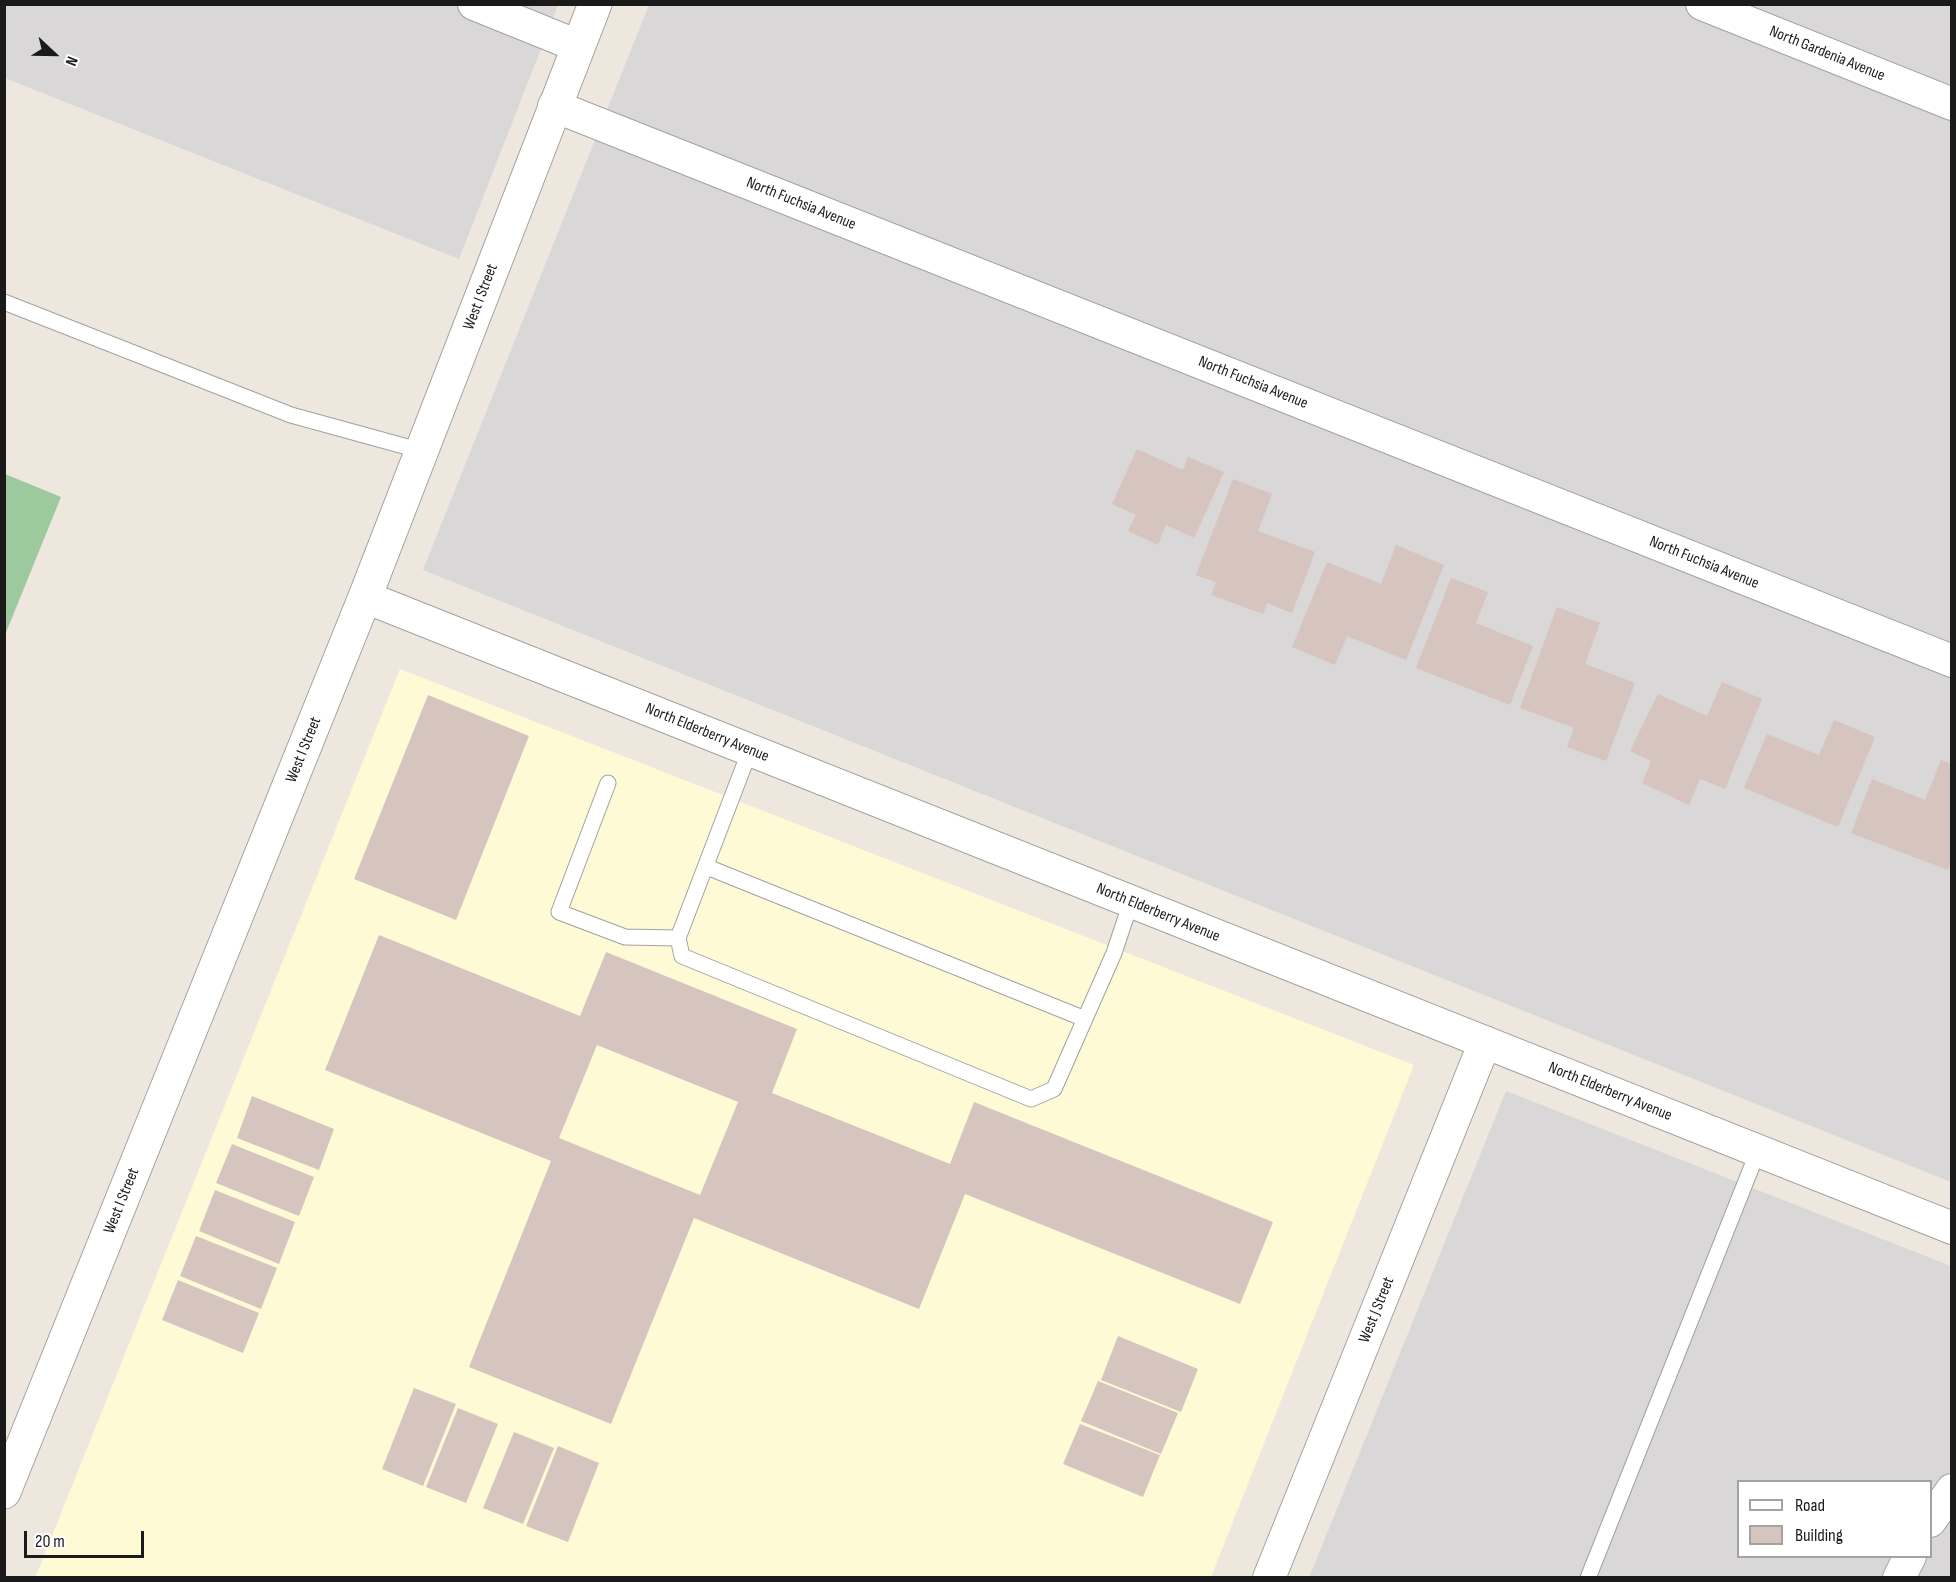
<!DOCTYPE html>
<html>
<head>
<meta charset="utf-8">
<style>
	body { margin:0 }
	#map { position:relative; width:1956px; height:1582px; overflow:hidden; background:#eee7de; font-family:"Sofia Sans Condensed",sans-serif }
	canvas { display:block }
	.frame { position:absolute; inset:0; border:6px solid #1a1a1a; pointer-events:none }
	.legend { position:absolute; left:1737px; top:1480px; width:195px; height:78px; box-sizing:border-box; background:#fff; border:2px solid #a3a3a3; margin:0; padding:8px 10px; list-style:none; font-size:18px; color:#1a1a1a }
	.legend li { display:flex; align-items:center; gap:12px; height:30px }
	.legend b { width:30px; border:2px solid #a3a3a3 }
	.north { position:absolute; left:24px; top:24px; width:60px; height:60px; -webkit-text-stroke:4px #fff; paint-order:stroke; rotate:112deg; font-size:16px; font-weight:700; line-height:24px; text-align:center; color:#1a1a1a }
	.north::after { content:''; display:block; margin:auto; width:21px; height:27px; background:#1a1a1a; clip-path:polygon(50% 0,100% 100%,50% 72%,0 100%) }
	.scale { position:absolute; left:24px; top:1531px; width:120px; height:27px; box-sizing:border-box; border:3px solid #1a1a1a; border-top:0; padding-left:8px; font-size:18px; line-height:21px; white-space:nowrap; color:#1a1a1a; -webkit-text-stroke:4px #fff; paint-order:stroke }
</style>
</head>
<body>
<div id="map">
<canvas width="1956" height="1582"></canvas>
<div class="frame"></div>
<ul class="legend">
<li><b style="height:8px;background:#fff"></b>Road</li>
<li><b style="height:16px;background:#d5c5be"></b>Building</li>
</ul>
<div class="north">N</div>
<div class="scale">20 m</div>
</div>
<script>
const context = document.querySelector('canvas').getContext('2d');
context.lineJoin = 'round';
function fill(path, color) { context.fillStyle = color; context.fill(path, 'evenodd'); }
function trace(path, color, width, dash) { context.strokeStyle = color; context.lineWidth = width; context.lineCap = dash ? 'butt' : 'round'; context.setLineDash(dash || []); context.stroke(path); }
function write(font, color, halo, rows, align = 'center') {
  context.font = font + ' "Sofia Sans Condensed",sans-serif'; context.lineWidth = 4.5; context.setLineDash([]); context.textBaseline = 'middle'; context.strokeStyle = halo; context.fillStyle = color; for (const [text, x, y, turn = 0] of rows) {
    context.save(); context.translate(x, y); context.rotate((+turn || 0) * Math.PI / 180); context.textAlign = isNaN(turn) ? turn : align; if (halo) context.strokeText(text, 0, 0); context.fillText(text, 0, 0); context.restore();
  }
}
fill(new Path2D(`
	M4 5H558L459 259 5 78Z
	M649 5H1951V1182L423 570Z
	M1506 1091 1951 1266V1577L1309 1578ZM1738 1482H1930V1556H1738Z`), '#d9d7d7');
fill(new Path2D(`
	M400 669 1414 1065 1211 1577 35 1578Z`), '#fffad6');
fill(new Path2D(`
	M5 474 61 497 5 635Z`), '#9dc99f');
fill(new Path2D(`
	M1137 449 1183 470 1188 457 1224 472 1194 538 1166 525 1158 545 1128 531 1136 515 1112 504Z
	M1233 479 1272 494 1258 531 1315 552 1292 613 1267 603 1263 614 1211 595 1216 582 1196 575Z
	M1396 545 1444 565 1406 660 1347 636 1335 665 1292 647 1327 562 1381 584Z
	M1451 578 1488 592 1476 623 1533 646 1510 705 1416 668Z
	M1557 607 1600 623 1585 664 1635 683 1606 761 1567 747 1574 728 1520 708Z
	M1722 682 1762 699 1725 789 1700 779 1689 805 1642 783 1651 761 1630 751 1658 694 1707 716Z
	M428 695 529 736 456 920 354 879Z
	M1834 720 1875 737 1838 827 1744 788 1767 734 1819 755Z
	M1941 760 1952 764V862L1948 870 1851 833 1872 779 1925 800Z
	M379 935 580 1016 606 952 797 1029 772 1093 950 1164 974 1102 1273 1222 1240 1304 965 1194 919 1309 694 1218 611 1424 469 1367 551 1161 325 1070ZM597 1045 738 1102 700 1195 559 1138Z
	M252 1096 334 1129 319 1170 237 1138Z
	M232 1144 314 1177 299 1216 216 1183Z
	M215 1190 295 1222 279 1264 199 1231Z
	M196 1236 277 1268 261 1309 180 1276Z
	M178 1280 259 1313 243 1353 162 1320Z
	M1118 1336 1198 1369 1181 1412 1101 1380Z
	M1098 1381 1178 1413 1161 1454 1081 1421Z
	M414 1388 456 1404 423 1486 382 1469Z
	M458 1408 498 1424 466 1503 426 1487Z
	M1080 1424 1160 1455 1143 1497 1063 1464Z
	M514 1432 554 1448 523 1524 483 1508Z
	M558 1446 599 1463 568 1542 526 1526Z`), '#d5c5be');
const service = new Path2D(`
	M4 302 291 415 422 451
	M750 750 678 938 682 956 1031 1099 1054 1089 1114 953 1131 902
	M608 783 559 912 625 937 678 938
	M707 867 1085 1019
	M1588 1578 1758 1151`);
const minor = new Path2D(`
	M474 4 578 46
	M1702 4 1952 104
	M554 106 1952 661
	M365 597 1952 1228
	M1930 1521 1952 1490
	M1269 1578 1485 1042
	M1899 1578 1910 1556`);
const tertiary = new Path2D(`
	M4 1492 365 597 595 4`);
trace(service, '#a1a1a1', 17);
trace(minor, '#a1a1a1', 34);
trace(tertiary, '#a1a1a1', 35);
trace(service, '#fff', 15);
trace(minor, '#fff', 32);
trace(tertiary, '#fff', 33);
write('16px', '#1a1a1a', '#fff', [
	["North Gardenia Avenue",1827,54,22],
	["North Fuchsia Avenue",801,204,22],
	["West I Street",481,297,-69],
	["North Fuchsia Avenue",1253,383,22],
	["North Fuchsia Avenue",1704,563,22],
	["North Elderberry Avenue",707,733,22],
	["West I Street",304,750,-68],
	["North Elderberry Avenue",1158,913,22],
	["North Elderberry Avenue",1610,1092,22],
	["West I Street",122,1201,-68],
	["West J Street",1377,1310,-68]
]);
</script>
</body>
</html>
